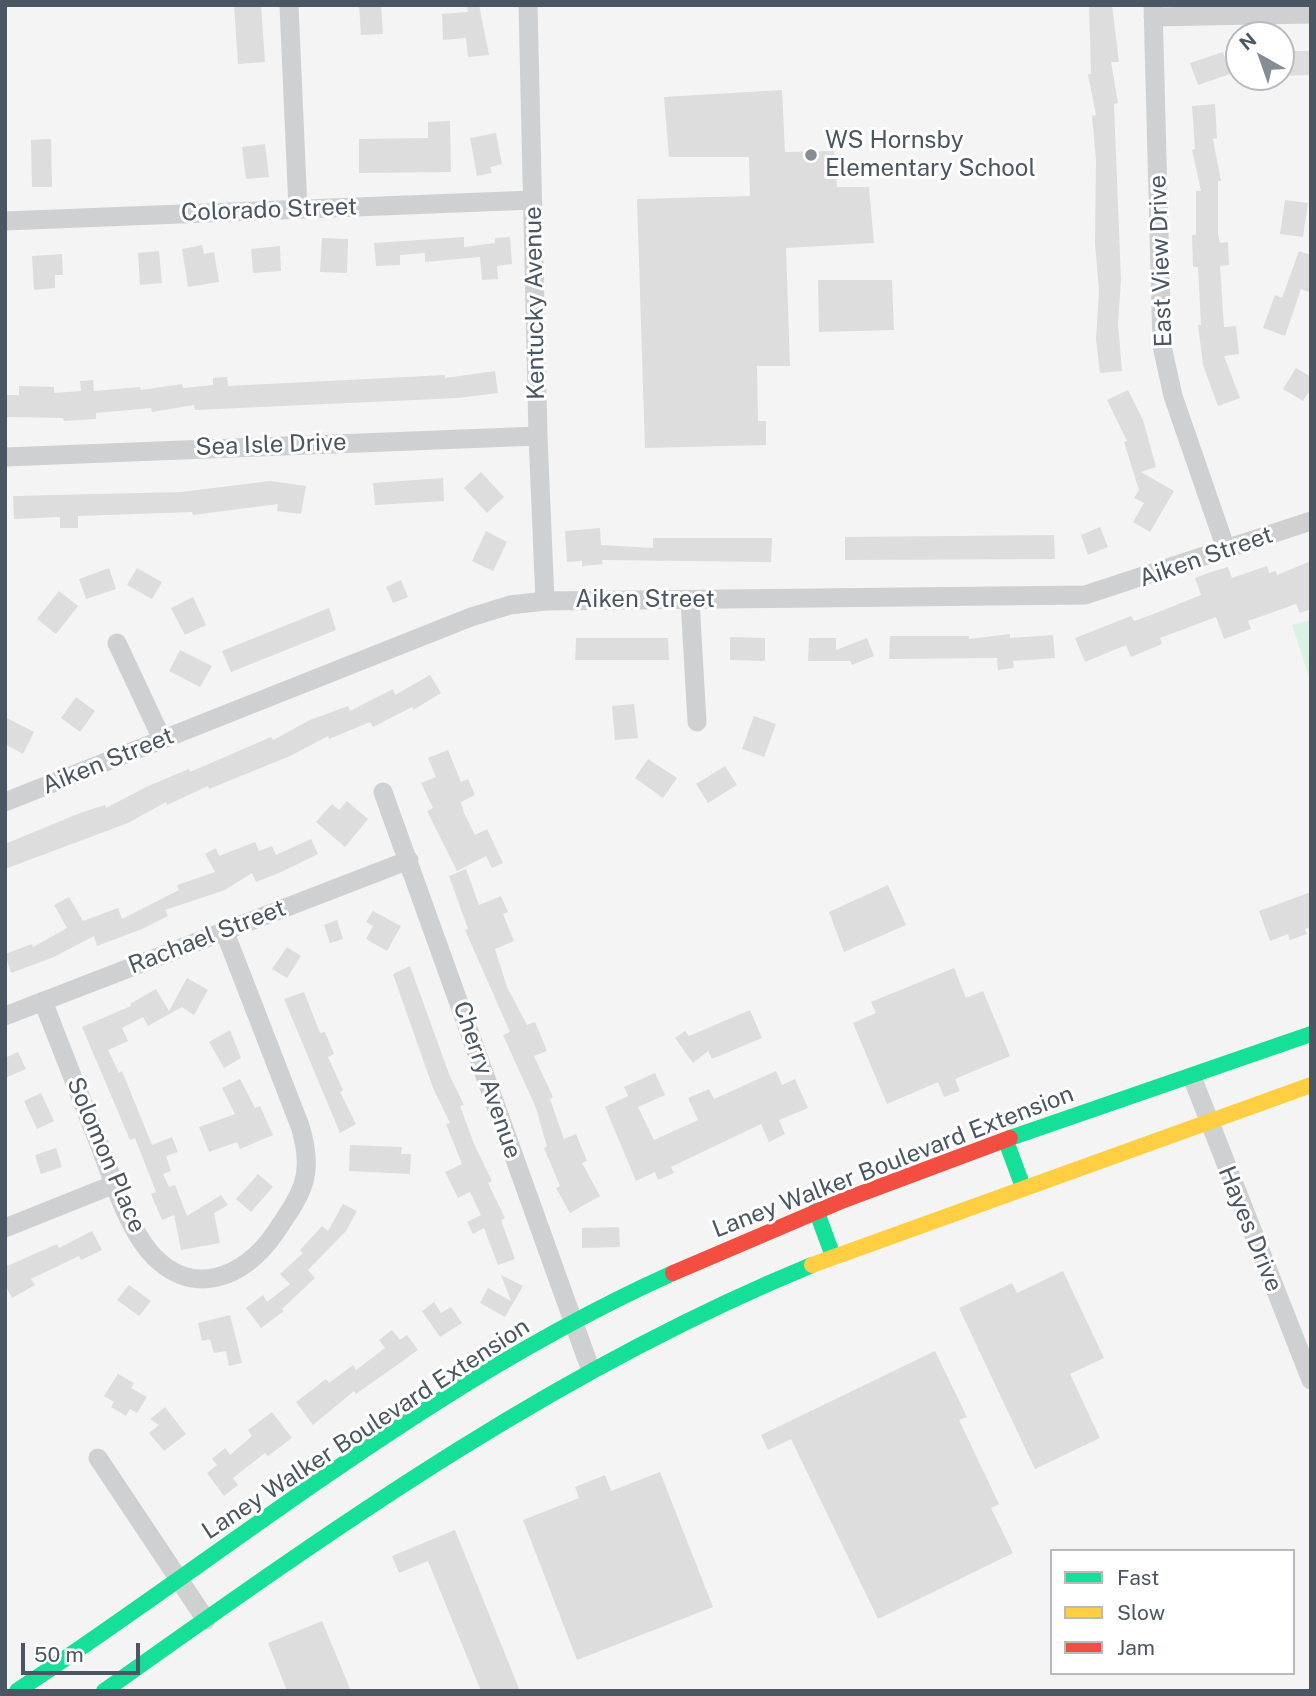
<!DOCTYPE html>
<html>
<head>
<meta charset="utf-8">
<style>
	body { margin:0 }
	#map { position:relative; width:1316px; height:1696px; overflow:hidden; background:#f4f4f4; font-family:"Public Sans",sans-serif }
	canvas { display:block }
	.frame { position:absolute; inset:0; border:7px solid #4a5661; pointer-events:none }
	.legend { position:absolute; left:1050px; top:1549px; width:245px; height:126px; box-sizing:border-box; background:#fff; border:2px solid #b7bbc0; margin:0; padding:9px 12px; list-style:none; font-size:21px; color:#4a5661 }
	.legend li { display:flex; align-items:center; gap:14px; height:35px }
	.legend b { width:35px; border:2px solid #b7bbc0 }
	.north { position:absolute; left:1225px; top:21px; width:70px; height:70px; box-sizing:border-box; background:#fff; border:2px solid #b7bbc0; border-radius:50%; rotate:320deg; font-size:19px; font-weight:700; line-height:28px; text-align:center; color:#4a5661 }
	.north::after { content:''; display:block; margin:auto; width:24px; height:32px; background:#868d94; clip-path:polygon(50% 0,100% 100%,50% 72%,0 100%) }
	.scale { position:absolute; left:21px; top:1643px; width:119px; height:32px; box-sizing:border-box; border:4px solid #4a5661; border-top:0; padding-left:9px; font-size:21px; line-height:24px; white-space:nowrap; color:#4a5661; -webkit-text-stroke:5px #fff; paint-order:stroke }
</style>
</head>
<body>
<div id="map">
<canvas width="1316" height="1696"></canvas>
<div class="frame"></div>
<ul class="legend">
<li><b style="height:9px;background:#16e098"></b>Fast</li>
<li><b style="height:9px;background:#ffcf43"></b>Slow</li>
<li><b style="height:9px;background:#f24e42"></b>Jam</li>
</ul>
<div class="north">N</div>
<div class="scale">50 m</div>
</div>
<script>
const context = document.querySelector('canvas').getContext('2d');
context.lineJoin = 'round';
function fill(path, color) { context.fillStyle = color; context.fill(path, 'evenodd'); }
function trace(path, color, width, dash) { context.strokeStyle = color; context.lineWidth = width; context.lineCap = dash ? 'butt' : 'round'; context.setLineDash(dash || []); context.stroke(path); }
function write(font, color, halo, rows, align = 'center') {
  context.font = font + ' "Public Sans",sans-serif'; context.lineWidth = 6; context.setLineDash([]); context.textBaseline = 'middle'; context.strokeStyle = halo; context.fillStyle = color; for (const [text, x, y, turn = 0] of rows) {
    context.save(); context.translate(x, y); context.rotate((+turn || 0) * Math.PI / 180); context.textAlign = isNaN(turn) ? turn : align; if (halo) context.strokeText(text, 0, 0); context.fillText(text, 0, 0); context.restore();
  }
}
fill(new Path2D(`
	M1311 620V683L1292 625Z`), '#d9f2e3');
fill(new Path2D(`
	M234 5H261L265 62 238 64Z
	M359 5H381L383 34 361 35Z
	M467 5H479L489 55 468 57 466 38 443 40 442 14 468 12Z
	M1089 5H1112L1119 62H1111L1118 103 1114 104 1121 280 1118 324 1122 371 1100 373 1096 339 1099 291 1095 244 1096 160 1092 116 1096 115 1088 74H1091Z
	M1293 51H1311V75L1281 76V53Z
	M1223 52 1230 74 1198 85 1190 63Z
	M782 90 785 152 834 151 837 187H869L874 243 786 248 790 366H757L758 421H766V445L645 448 637 199 750 196 749 157H669L664 97Z
	M1215 104 1217 138 1213 139 1221 181H1218V234L1220 243 1228 242 1229 265 1220 266 1224 327 1236 326 1239 354 1224 356 1240 398 1218 406 1203 365 1198 325H1201L1198 267H1193L1192 235H1196V191H1201L1192 150 1195 149 1192 106Z
	M450 121 451 172 359 173V139L428 138V122Z
	M496 133 502 164 490 167 492 173 477 176 470 138Z
	M51 139 52 187H32L31 140Z
	M265 144 269 177 246 179 242 147Z
	M1285 200 1308 203 1303 237 1280 234Z
	M464 237V247L495 243V238L510 237 512 264 497 266 498 279 482 280 480 257 425 262V253L400 255V265L376 266 374 243Z
	M322 238 348 239 347 273 320 272Z
	M202 245 204 254 214 252 219 282 188 287 182 249Z
	M280 246 281 271 253 273 251 249Z
	M159 251 162 283 140 285 138 253Z
	M1299 251 1311 255V293L1301 289 1285 336 1263 328 1275 295 1282 298Z
	M62 254 63 275H55V288L34 290 32 256Z
	M818 280H892L894 330 819 332Z
	M1296 368 1311 377V389L1303 401 1283 389Z
	M495 371 498 393 458 398 195 410 194 405 152 412 151 408 96 413V419L64 421 63 418 5 417V395H19V386L54 387V393L81 391 80 381 93 380 94 391 140 387 141 390 182 384 183 388 213 385V378L227 377 228 386 445 375V378Z
	M1128 390 1143 420 1156 467 1141 472 1174 491 1150 532 1133 522 1144 503 1134 498 1139 490 1124 442 1127 441 1107 400Z
	M481 472 504 497 487 513 464 488Z
	M443 478 444 501 375 505 373 483Z
	M270 481 306 486 301 514 277 511 278 504 193 515 192 512 78 516V528H60V517L14 519 13 496 181 492Z
	M1100 527 1108 547 1088 555 1081 535Z
	M600 528 601 545 653 548V538H772L771 562 602 560 603 564 582 566V561L567 562 565 531Z
	M486 531 507 542 493 571 472 561Z
	M1054 535 1055 559 845 560V537Z
	M1311 561V609L1300 613 1296 604 1248 621 1251 629 1224 639 1216 617 1160 638 1162 644 1131 657 1126 645 1085 662 1075 638 1131 616 1134 621 1151 615 1201 595 1195 578 1208 573 1228 567 1232 578 1267 566 1269 573 1276 571 1277 575Z
	M109 568 116 589 86 599 79 579Z
	M137 568 162 582 152 599 127 585Z
	M401 580 408 597 393 603 386 587Z
	M59 591 78 606 56 634 37 619Z
	M193 597 206 625 185 635 171 608Z
	M329 608 336 630 231 672 222 651Z
	M1010 634V638L1053 635 1055 658 1013 661 1014 668 998 670 997 658 889 659 890 636H969V639Z
	M730 637 765 638V661L730 660Z
	M576 638H668L669 660H575Z
	M809 638H836V650L867 638 874 656 852 665 850 661H808Z
	M180 650 212 666 200 687 169 671Z
	M430 675 441 693 413 710 412 707 373 727 370 722 329 739 328 736 290 756 209 789 208 786 167 805 166 802 128 823 5 869V844L80 813 105 805 106 808 148 786 189 769 190 772 271 737 273 740 310 720 348 706 350 711 393 689 395 695Z
	M76 697 95 711 80 732 61 718Z
	M634 704 638 738 615 740 612 706Z
	M754 716 776 724 764 757 742 749Z
	M5 717 34 732 23 754 5 744Z
	M448 750 461 782 468 779 475 795 461 802 464 813 475 835 487 829 503 863 492 868 486 856 457 871 427 811 433 808 421 783 436 777 428 758Z
	M648 759 677 778 663 798 635 778Z
	M725 766 737 785 708 803 696 784Z
	M347 801 368 819 345 847 316 822 332 804 339 810Z
	M311 839 318 854 279 873 256 882 252 873 225 890 165 910 168 916 142 929 97 946 94 936 54 957 11 973 5 954 32 944 33 947 67 928 54 905 69 897 83 921 118 908 122 919 179 890 177 885 215 872 205 854 216 848 219 856 255 842 259 851 272 846 276 855Z
	M466 869 479 905 501 896 508 912 503 914 514 941 495 949 507 987 527 1025 535 1022 547 1051 534 1056 553 1097 550 1099 564 1139 576 1134 587 1161 582 1163 600 1196 570 1213 556 1188 560 1186 544 1148 547 1147 536 1108 503 1035 510 1032 465 930 468 929 449 876Z
	M888 885 906 925 844 952 829 912Z
	M1311 892V927L1305 929 1307 934 1290 940 1288 934 1270 941 1259 911Z
	M373 911 401 926 387 951 366 939 373 926 366 922Z
	M337 920 343 939 330 943 324 925Z
	M287 947 301 956 287 978 272 969Z
	M410 966 449 1074 464 1105 460 1106 474 1144 492 1181 488 1183 505 1218 501 1220 515 1259 498 1265 484 1228 473 1234 467 1222 481 1215 470 1192 458 1198 445 1172 462 1164 446 1124 450 1123 433 1088 393 974Z
	M954 968 966 998 983 991 1010 1056 955 1079 960 1091 944 1097 938 1082 887 1104 853 1023 876 1013 871 1002Z
	M187 978 208 990 194 1015 182 1007 148 1026 143 1017 122 1028 128 1041 108 1050 119 1073 122 1071 152 1145 172 1137 178 1152 166 1156 171 1171 163 1174 169 1187 175 1185 187 1216 221 1195 228 1205 214 1213 220 1243 181 1250 174 1215 162 1220 151 1194 156 1192 135 1138 130 1140 82 1027 131 1006 130 1004 156 989 169 1011Z
	M304 992 320 1033 325 1032 334 1054 328 1057 343 1090 340 1092 356 1124 340 1133 284 999Z
	M750 1010 762 1038 712 1059 708 1051 693 1063 675 1038 685 1031 689 1036Z
	M230 1030 241 1058 224 1068 209 1042Z
	M18 1052 26 1069 5 1078V1058Z
	M776 1071 782 1085 795 1079 808 1108 779 1120 785 1134 769 1142 761 1124 671 1167 674 1173 658 1180 655 1172 636 1181 605 1107 628 1096 624 1087 655 1073 665 1095 638 1107 654 1140 698 1120 688 1098 709 1089 714 1099Z
	M240 1079 255 1108 260 1106 273 1135 240 1149 237 1142 209 1152 199 1127 235 1114 222 1088Z
	M41 1093 54 1121 37 1129 24 1101Z
	M350 1145 402 1147 401 1154H411L410 1174 349 1171Z
	M56 1148 62 1167 41 1174 35 1155Z
	M258 1174 273 1187 251 1212 236 1199Z
	M343 1204 357 1211 346 1231 308 1270 315 1278 282 1309 284 1311 261 1328 246 1308 263 1295 267 1302 290 1284 280 1274 303 1253 300 1250 322 1226 328 1231Z
	M619 1227 620 1247 582 1248V1228Z
	M92 1231 102 1250 81 1260 79 1256 31 1279 35 1285 12 1298 5 1285V1267L57 1244 59 1248Z
	M1063 1271 1104 1358 1070 1374 1100 1438 1035 1469 959 1308 1012 1283 1017 1293Z
	M501 1275 523 1286 505 1317 480 1303 488 1288 511 1301Z
	M129 1285 151 1301 139 1316 117 1300Z
	M434 1302 441 1313 451 1307 462 1323 440 1337 422 1311Z
	M230 1315 242 1363 229 1366 226 1351 214 1353 210 1339 202 1341 198 1323Z
	M392 1330 400 1340 407 1335 418 1350 356 1394 354 1391 313 1425 296 1402 326 1379 329 1383 353 1365 356 1370 385 1348 379 1340Z
	M935 1351 967 1417 959 1420 999 1504 991 1508 1013 1553 878 1619 791 1439 768 1450 761 1435Z
	M118 1374 134 1383 131 1388 147 1397 137 1413 130 1409 126 1416 111 1407 114 1402 104 1396Z
	M165 1407 186 1434 164 1451 149 1433 159 1425 150 1419Z
	M272 1412 292 1438 268 1456 265 1453 233 1478 238 1485 224 1496 207 1473 217 1465 212 1459 225 1448 230 1455 252 1436 248 1430Z
	M660 1472 713 1607 577 1660 523 1520 579 1498 575 1487 605 1475 611 1491Z
	M455 1530 520 1691H481L428 1561 399 1573 392 1556Z
	M322 1621 351 1691H287L268 1643Z`), '#ddddde');
trace(new Path2D(`
	M289 5 298 209
	M528 5 538 436 545 601
	M1153 5 1162 346 1173 396 1226 549
	M1153 17 1311 14
	M5 221 532 200
	M5 457 538 436
	M690 600 697 722
	M117 643 162 739
	M383 792 590 1368
	M5 802 471 617 510 605 545 601 1085 595 1311 521
	M43 1001C62 1051 82 1100 101 1149 114 1183 126 1222 148 1250 189 1300 244 1279 275 1233 303 1192 315 1175 300 1126L224 930
	M5 1016 409 860
	M1192 1077 1311 1380
	M5 1228 115 1184
	M98 1458 206 1620`), '#ced0d2', 19);
trace(new Path2D(`
	M1010 1138 1311 1034
	M1006 1141 1023 1187
	M816 1210 833 1256
	M17 1691C233 1548 436 1379 673 1273
	M104 1691C332 1530 551 1372 812 1265`), '#16e098', 16);
trace(new Path2D(`
	M812 1265 1311 1085`), '#ffcf43', 16);
trace(new Path2D(`
	M673 1273 844 1200 1010 1138`), '#f24e42', 16);
for (const [x, y, r, color] of [
	[811,155,7,"#868d94"]
]) { const dot = new Path2D(); dot.arc(x, y, r, 0, 2 * Math.PI); context.fillStyle = color; context.fill(dot); trace(dot, '#fff', 2.5); }
write('24px', '#4a5661', '#fff', [
	["WS Hornsby",825,141],
	["Elementary School",825,169]
], 'left');
write('24px', '#4a5661', '#fff', [
	["Colorado Street",269,210,-2],
	["East View Drive",1161,261,-92],
	["Kentucky Avenue",535,303,-91],
	["Sea Isle Drive",271,445,-2],
	["Aiken Street",1206,557,-19],
	["Aiken Street",645,600],
	["Aiken Street",108,761,-22],
	["Rachael Street",207,937,-21],
	["Cherry Avenue",487,1080,71],
	["Solomon Place",106,1155,67],
	["Laney Walker Boulevard Extension",893,1162,-21],
	["Hayes Drive",1250,1229,68],
	["Laney Walker Boulevard Extension",366,1429,-33]
]);
</script>
</body>
</html>
